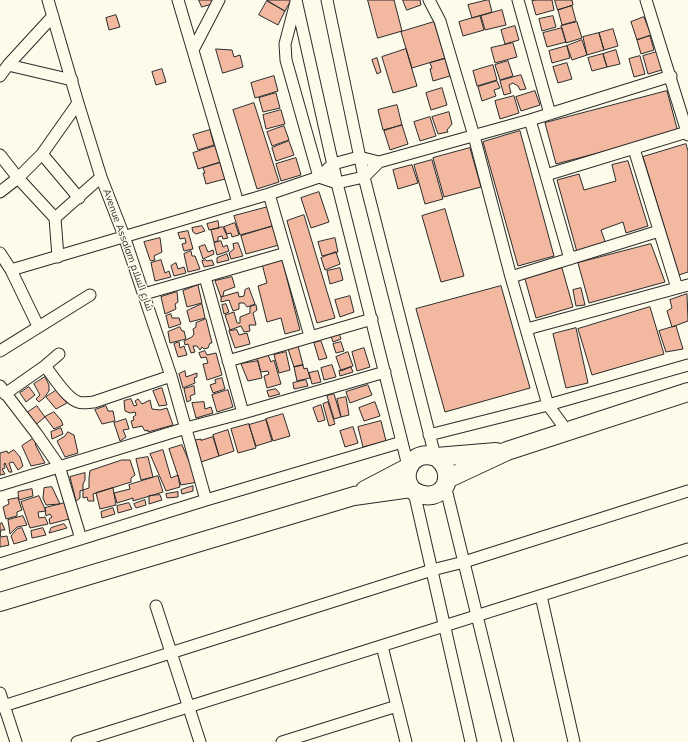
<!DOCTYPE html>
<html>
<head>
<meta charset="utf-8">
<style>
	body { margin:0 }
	canvas { display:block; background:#fdfbea }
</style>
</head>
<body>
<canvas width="688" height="742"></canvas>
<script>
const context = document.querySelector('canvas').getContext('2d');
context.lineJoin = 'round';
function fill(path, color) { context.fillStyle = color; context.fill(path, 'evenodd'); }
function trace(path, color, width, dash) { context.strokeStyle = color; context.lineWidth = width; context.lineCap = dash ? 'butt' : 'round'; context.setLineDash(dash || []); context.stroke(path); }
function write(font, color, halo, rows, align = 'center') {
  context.font = font + ' Mulish,Cairo,sans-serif'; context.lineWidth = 3; context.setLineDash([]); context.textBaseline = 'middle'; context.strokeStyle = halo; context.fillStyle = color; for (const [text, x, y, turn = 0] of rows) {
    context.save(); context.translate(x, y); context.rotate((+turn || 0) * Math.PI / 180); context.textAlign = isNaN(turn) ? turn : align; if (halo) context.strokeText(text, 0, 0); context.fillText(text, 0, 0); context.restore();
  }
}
const building = new Path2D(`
	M199 0H217L218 2 202 7Z
	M267 0H291L285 11Z
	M368 0H394L402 31 378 38Z
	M403 0H420L421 5 407 10Z
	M487 0H489L492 12 472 18 468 5Z
	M537 0H552L554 10 536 15 532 1Z
	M555 0H572L573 5 558 10Z
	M267 1 285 11 278 25 259 15Z
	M572 6 576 21 562 25 558 10Z
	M502 10 506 25 485 30 481 16Z
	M116 15 120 27 109 30 106 18Z
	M480 16 484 30 463 36 459 22Z
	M553 16 556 27 542 31 539 19Z
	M644 17 651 35 637 40 631 22Z
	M434 22 445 58 412 68 401 32Z
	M577 22 582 38 566 43 561 26Z
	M515 26 519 40 505 44 501 30Z
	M562 28 566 42 547 47 543 33Z
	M613 29 618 46 604 50 599 33Z
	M599 33 604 50 587 55 583 37Z
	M650 36 654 50 641 54 637 40Z
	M582 40 587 55 572 60 567 46Z
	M513 43 517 57 495 63 491 48Z
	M567 46 570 58 552 63 549 51Z
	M216 49 232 50 234 57 240 55 243 67 223 73Z
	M406 49 417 86 393 93 382 57Z
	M616 50 620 64 607 67 603 54Z
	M660 51 665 69 648 74 643 56Z
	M603 54 607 67 592 71 588 58Z
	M640 56 645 74 634 77 629 59Z
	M377 58 381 72 377 74 372 60Z
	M445 59 450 76 433 81 430 69 432 68 430 63Z
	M508 61 513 76 500 80 495 65Z
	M567 63 572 79 558 83 553 67Z
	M493 65 497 80 477 86 473 71Z
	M162 69 166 82 156 85 152 72Z
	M521 75 526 89 520 90 518 86 513 83 509 85 511 93 504 95 500 81Z
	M274 76 278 91 255 98 251 83Z
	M497 81 500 88 494 90 496 96 482 101 478 87Z
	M442 88 447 105 431 110 426 93Z
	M535 91 540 105 521 111 516 97Z
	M667 91 678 132 556 164 545 123Z
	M276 93 280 108 263 112 259 98Z
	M514 96 519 113 500 119 495 101Z
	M254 103 279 182 257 189 233 110Z
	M397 105 402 125 383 130 378 110Z
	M281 110 285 124 266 129 263 115Z
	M449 112 452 124 447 130 448 132 438 134 432 117Z
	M430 117 436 136 420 141 414 122Z
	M402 125 408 144 390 150 384 131Z
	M284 126 289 140 272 146 267 132Z
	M210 130 214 145 198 150 193 135Z
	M520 131 554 256 518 266 483 142Z
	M289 141 294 155 276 161 272 148Z
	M686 144 688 151V272L679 275 643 157Z
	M215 146 220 162 198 169 193 153Z
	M470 148 481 187 444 197 433 158Z
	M296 158 301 175 281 181 276 164Z
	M432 160 443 199 425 204 414 165Z
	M628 161 648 226 626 233 623 222 601 230 606 244 577 252 557 180 579 174 584 190 616 181 612 165Z
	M220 163 225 179 206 184 203 173H205L203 168Z
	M412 165 418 183 398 189 393 170Z
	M319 192 329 222 311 228 301 198Z
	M268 207 273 226 240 235 234 216Z
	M445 209 464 276 441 282 422 216Z
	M304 215 335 318 317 323 287 221Z
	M218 221 219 228 209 230 207 224Z
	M235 223 239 235 232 237 231 233 227 234 224 227Z
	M202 226 205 231 196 234 193 232 192 228Z
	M273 226 279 245 246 254 241 236Z
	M223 227 228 238 223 239 222 236 218 237V241L214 242 211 230Z
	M188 231 193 249 184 251 182 244 186 243 185 238 180 239 178 233Z
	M160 238 162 252 154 256 155 260 151 261 150 260 144 242Z
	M335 238 338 252 322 256 318 242Z
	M221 241 223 247 227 245 229 251 217 255 214 243Z
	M238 243 243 256 231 259 229 253 234 249 233 244Z
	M651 244 665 282 589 303 578 263Z
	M205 245 208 252 213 250 214 254 203 259 199 247Z
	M191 251 192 256H195L200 269 188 272 184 254Z
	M336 252 340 264 325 270 321 258Z
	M227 254 229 260 217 263V258Z
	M282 259 300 330 285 334 281 318 267 322 258 286 267 283 262 264Z
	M161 260 165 273 169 271 171 277 155 281 151 263Z
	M206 260 207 261 212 260 214 265 204 267 202 261Z
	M176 263 178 269 184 267 186 273 174 276 171 266Z
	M340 268 343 280 330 284 327 271Z
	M562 268 573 307 536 318 525 279Z
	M232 277 235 287 224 291 223 296 221 297 215 281Z
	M198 285 202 303 187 307 183 291Z
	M501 286 530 388 445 412 416 309Z
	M249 288 255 304 247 307 244 303H239V309L233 311 229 300 221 302V297L238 292 239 297 244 296 245 290Z
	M581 288 585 305 576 306 573 290Z
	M177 292 178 302 175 304 176 309 165 314 161 297Z
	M687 294 688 321 672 327 667 311 672 308 670 300Z
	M350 296 354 312 340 317 335 300Z
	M202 304 205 318 190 322 187 311Z
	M226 304 229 312 224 314 222 305Z
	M256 305 257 310 253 313 256 325H249L250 331 244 332 241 326 230 330 225 315 234 312 237 323H240V317L250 313V307Z
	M650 307 664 354 592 375 578 329Z
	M171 314 172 318H179L181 324 169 328 166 316Z
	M206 319 212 343H210L208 348 204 349 202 347 200 350 197 346H193L195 352 191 353 188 344 185 345 184 341 192 337 194 334 193 329 196 327V323Z
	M676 326 683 349 666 352 659 331Z
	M180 327 182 331H184L186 339 170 343 168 332Z
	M576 328 588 383 566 388 553 334Z
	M237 330 239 335 247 333 250 344 235 348 229 331Z
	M339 333 341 339 333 342 331 336Z
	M321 341 327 358 319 360 314 343Z
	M179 342 180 348 184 346 187 355 178 357 174 344Z
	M341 342 344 351 336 353 333 344Z
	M298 346 303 365 294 367 288 349Z
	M364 348 370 367 357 371 352 352Z
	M205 351 207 355 216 353 222 375 207 380 203 364 208 363 206 357 201 358 199 353Z
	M286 352 290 370 279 373 274 355Z
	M348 352 353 366 341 371 336 357Z
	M268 355 271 362 274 360 281 384 267 388 264 376 269 374 268 371 261 372 257 359Z
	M258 361 262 378 248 381 241 364Z
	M303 365 304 369 307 368 310 378 297 381 294 367Z
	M332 365 336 377 324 380 321 368Z
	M351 367 353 372 340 376 339 371Z
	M185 371 186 377 197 373V377L194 378 195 383 183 388 179 374Z
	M318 371 321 382 312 384 309 373Z
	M45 377 49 385V391L44 398 39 402 36 399 40 395 34 384Z
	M222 378 225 389 213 393 210 385 216 383 215 380Z
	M306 380 308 386 294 389 293 383Z
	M368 385 372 395 350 403 346 392Z
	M194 386 195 394 190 396 191 400 187 402 184 389Z
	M29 387 35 395 26 402 20 393Z
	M162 388 167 405 159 406 153 391Z
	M276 389 280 394 269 397 267 391Z
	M57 390 67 403 56 409 46 397Z
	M228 390 233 407 217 412 212 395Z
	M334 394 341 417 334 419 327 396Z
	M346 397 349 415 341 417 337 399Z
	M131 399 134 406 137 405 135 401 138 399 142 404 150 400 152 409 160 410 167 408 173 425 148 432V430L145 431 142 426 133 428 131 421 134 420 133 417 136 415 135 412 130 413 125 411 124 401Z
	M204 402 205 409 211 407 213 413 196 418 192 403Z
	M328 402 335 424 329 426 323 404Z
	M375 402 380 416 364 421 359 408Z
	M321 405 325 420 318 422 313 408Z
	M37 406 45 417 33 427 24 415Z
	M106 406 108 411H113L115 421 102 424 95 410Z
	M54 412 61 420 63 425 54 429 45 417Z
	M283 414 290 436 273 441 266 419Z
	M126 419 129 429 123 430 126 437 120 441 114 423Z
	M266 420 272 441 256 446 249 425Z
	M381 421 386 441 363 447 358 427Z
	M249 424 256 448 238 453 231 429Z
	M353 427 358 443 345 447 340 431Z
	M61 428 63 434 52 439 51 432Z
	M228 430 234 451 219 456 213 435Z
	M68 432 74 435 78 453 65 457 57 441 65 436Z
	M213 437 219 456 201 462 196 449H198L195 440 201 439V440Z
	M34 438 36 443 35 444 45 463 31 466 22 446Z
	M182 445 198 482 181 485 169 449Z
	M14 450 20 457 23 466 18 470 13 462 9 463 12 472H9L5 463 4 464 5 468 2 469 5 474 0 475V453L7 451 8 453Z
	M163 450 171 478 178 475 180 487 166 491 150 454Z
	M148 457 153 477 141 480 136 459Z
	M122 460H130L135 475 131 478V482L93 494 94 501H88L87 497 83 498V490L89 488V478L90 471Z
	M85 473V480L83 484V490L80 491V498L76 501 70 477Z
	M158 476 163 492 133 501V498L117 503 114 493 130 489 129 485Z
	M193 486V491L182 494 181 490Z
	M52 487 60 504 46 505 43 498 44 488Z
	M113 488 116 505 100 509 96 493Z
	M32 489 33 496 19 500 18 492Z
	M178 492V497L167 498 166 494Z
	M160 495 162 500 149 504V496Z
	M39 496 46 511 38 512 39 518 45 517 48 524 30 528 21 502Z
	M18 498 22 510 17 512V516L6 519 3 507 9 504 8 500Z
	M145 500 146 505 136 508 134 504Z
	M65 503 69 519 50 524 49 519 52 517 50 514 46 516 45 508Z
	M129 503 132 509 118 513 117 506Z
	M113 508 115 514 102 518 101 512Z
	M23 516 27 525 17 527 10 534 8 520Z
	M2 523 5 530H1L0 534 1 537 7 536 9 545 0 547V524Z
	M64 524 67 528 49 533 51 528Z
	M22 528 27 540 14 544 11 536 17 529Z
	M43 528 46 535 32 538 31 531Z`);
fill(building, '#f2b8a0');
trace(building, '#2b2b2b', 1);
const minor = new Path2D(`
	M48 0 78 103 101 177 124 236 171 376 206 500
	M178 0 238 203
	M296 0 337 183 408 466
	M327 0 364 177 435 456
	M429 0 440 21 474 136 511 277 548 405 567 431
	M518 0 550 114
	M646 0 688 135
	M296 2 285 44 286 60 319 177
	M193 50 219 0
	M8 65 72 80
	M0 76 8 65 53 16
	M530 120 570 259
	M634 149 677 288
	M42 154 79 198
	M0 155 18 178 55 218
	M546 175 687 132
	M319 177 337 183 364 177 379 162 530 120 671 76
	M0 192 18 178 42 154 78 103
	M269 194 310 336
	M55 218 101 177
	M55 218 58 257
	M0 253 11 270 269 194 319 177 333 164 359 157 379 162
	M11 270 38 326
	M205 277 243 413
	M511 277 659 231
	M144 294 286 253
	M527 329 688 285
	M0 351 90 295
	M228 361 372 319
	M45 366C53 376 66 398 78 402 83 404 89 402 94 402L171 376
	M0 386 36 433 59 466 81 539
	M5 394 45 366 59 354
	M429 435 548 405 688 365
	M0 485 186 428 243 413 385 372
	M445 485 508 742
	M414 492 471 742
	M0 564 206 500 402 442
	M541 596 574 742
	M156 606 200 742
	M382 646 406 742
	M0 693 16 742
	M0 707 432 570 464 562 688 491
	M77 742 688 549
	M282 742 397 706`);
const primary = new Path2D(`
	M436 457C447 464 452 480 441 491 436 495 429 496 424 495 395 491 405 446 436 457L496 452
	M447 479 507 451 688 392
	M365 490 407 468
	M0 602 354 496 411 488`);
trace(minor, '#2b2b2b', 13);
trace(primary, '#2b2b2b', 20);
trace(minor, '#fdfbea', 11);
trace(primary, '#fdfbea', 18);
write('10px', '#2b2b2b', '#fdfbea', [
	["Avenue Assalam شارع السلام",128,250,70]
]);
</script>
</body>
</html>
